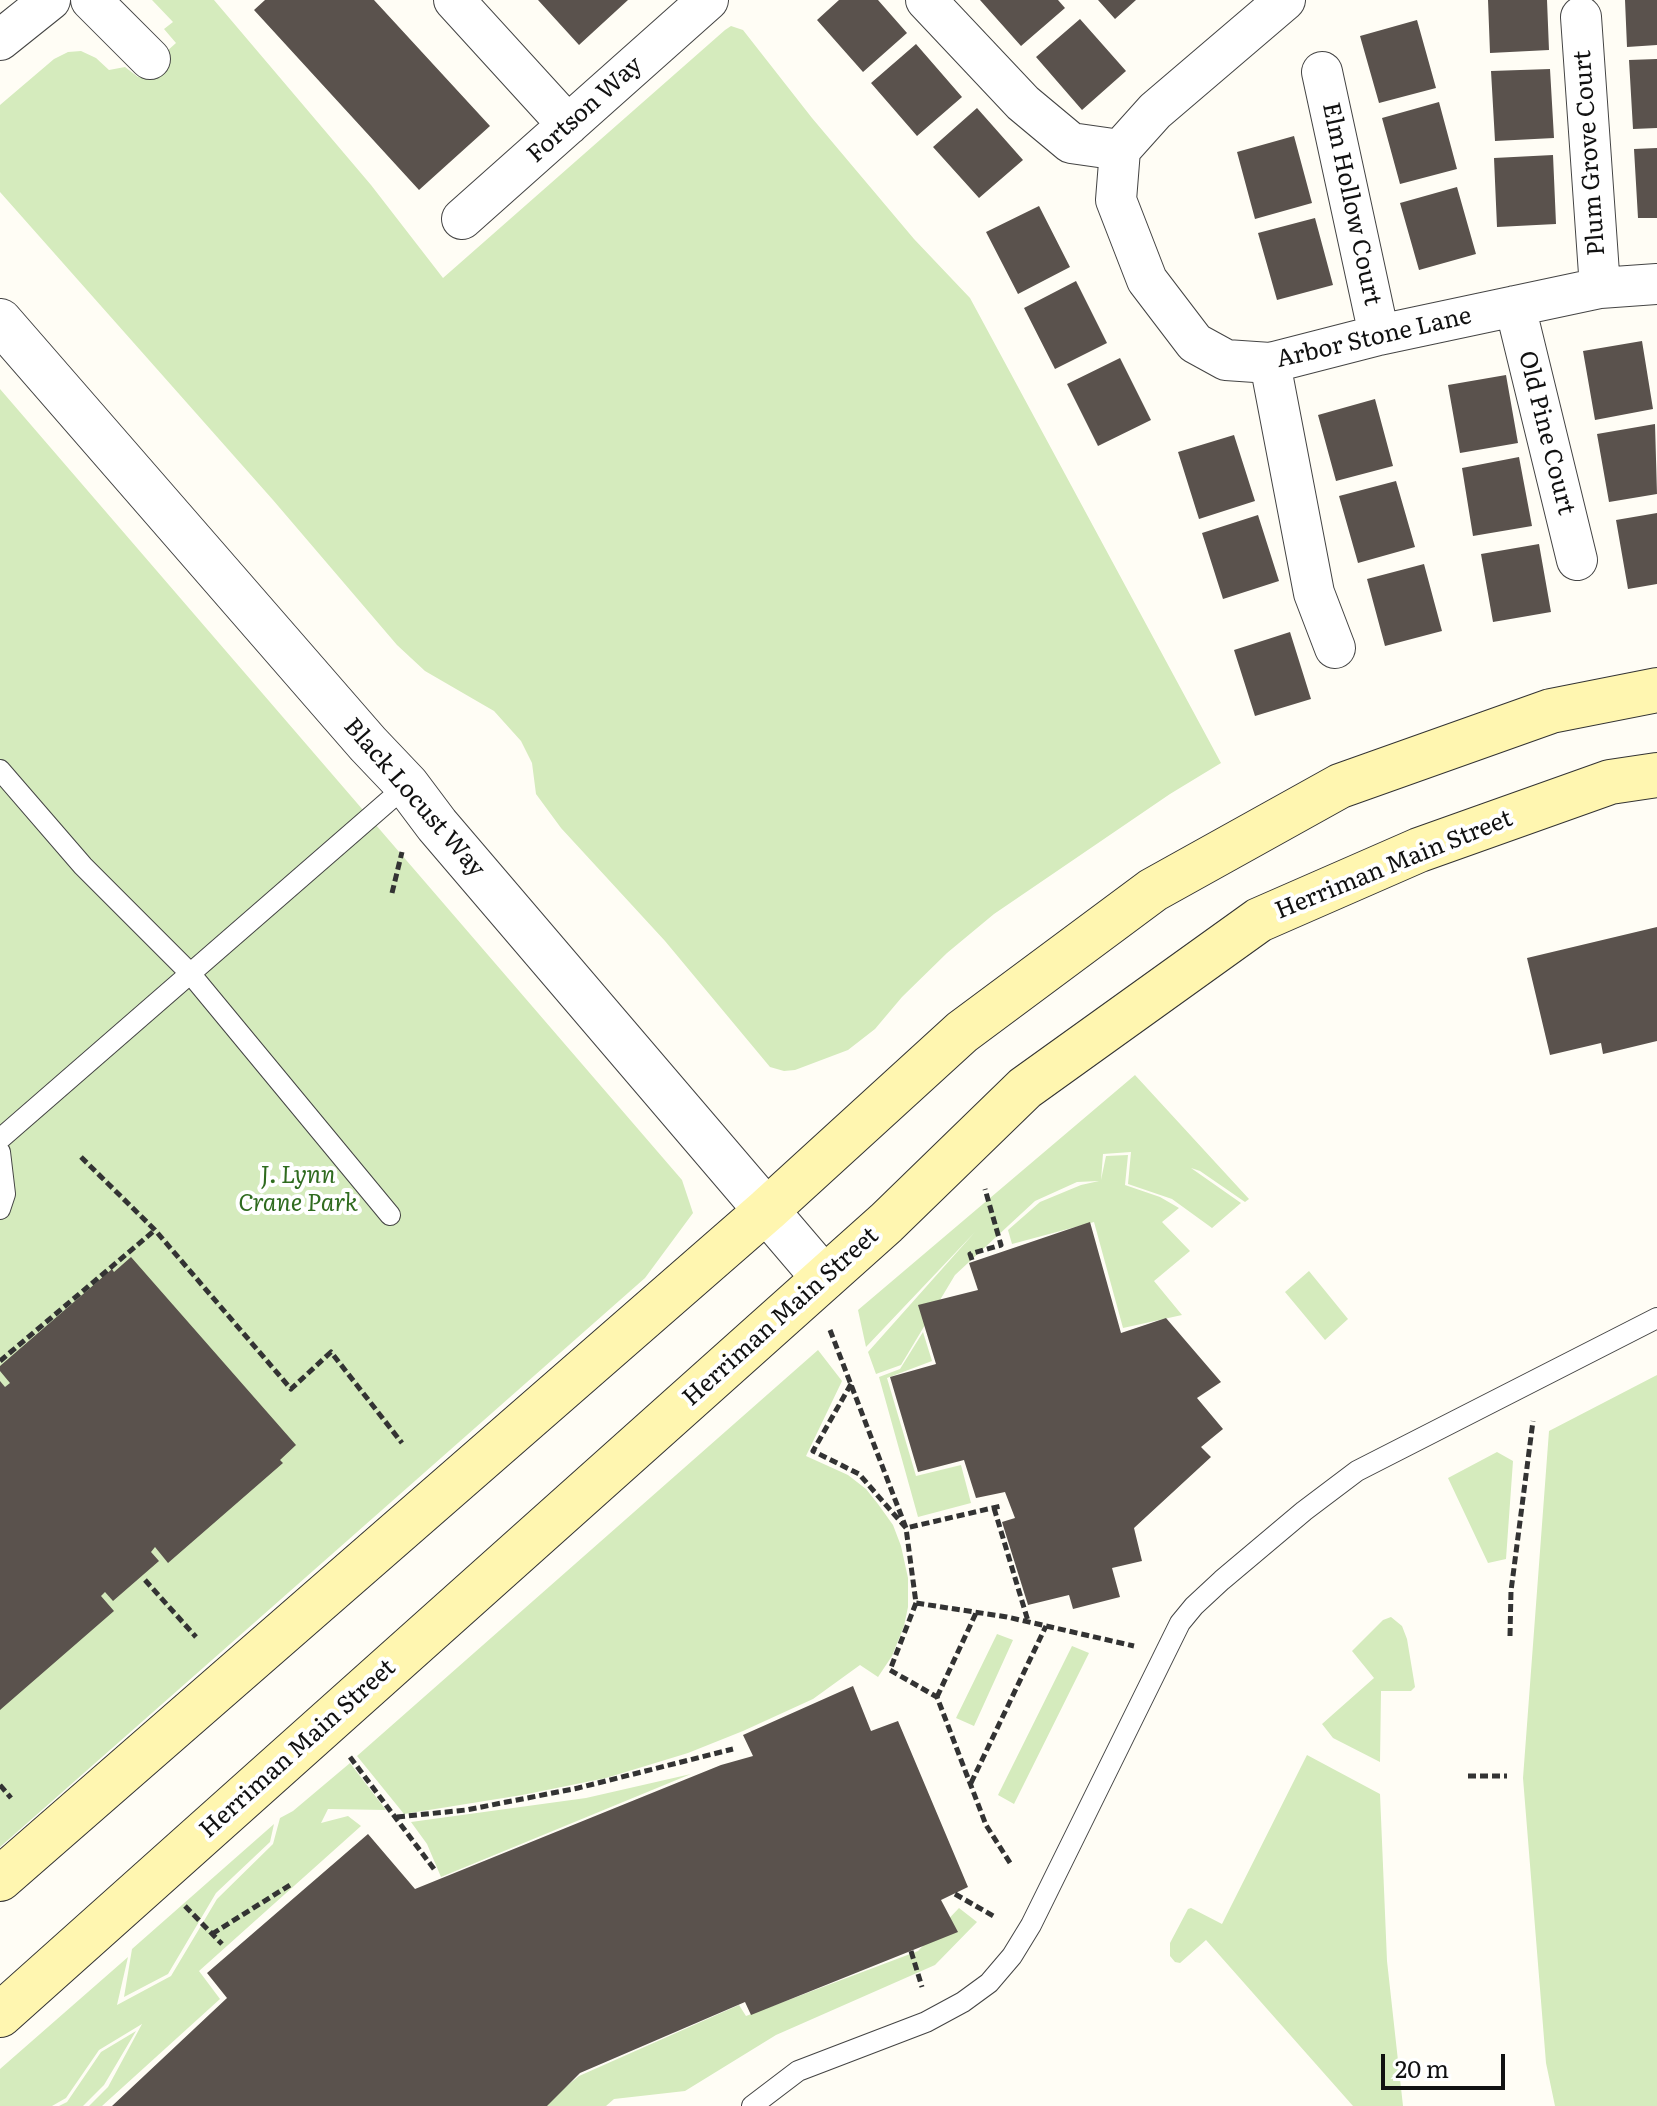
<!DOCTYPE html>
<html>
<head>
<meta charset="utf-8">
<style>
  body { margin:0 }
  #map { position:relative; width:1657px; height:2106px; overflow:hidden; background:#fffdf5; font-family:Literata,serif }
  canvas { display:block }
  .scale { position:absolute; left:1381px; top:2054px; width:124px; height:36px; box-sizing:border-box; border:4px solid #111; border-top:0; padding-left:10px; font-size:24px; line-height:28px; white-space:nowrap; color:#111; -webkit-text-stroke:6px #fff; paint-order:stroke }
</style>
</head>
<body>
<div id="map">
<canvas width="1657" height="2106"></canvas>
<div class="scale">20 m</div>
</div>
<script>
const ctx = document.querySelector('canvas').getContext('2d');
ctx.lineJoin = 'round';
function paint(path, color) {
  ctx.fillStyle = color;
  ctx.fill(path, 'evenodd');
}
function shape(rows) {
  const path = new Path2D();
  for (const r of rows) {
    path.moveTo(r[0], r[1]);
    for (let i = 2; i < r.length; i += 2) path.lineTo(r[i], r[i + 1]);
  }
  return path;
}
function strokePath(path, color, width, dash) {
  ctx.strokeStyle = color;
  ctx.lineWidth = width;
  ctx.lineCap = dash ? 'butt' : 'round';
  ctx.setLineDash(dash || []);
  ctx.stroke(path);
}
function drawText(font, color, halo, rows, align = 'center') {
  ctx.font = font + ' Literata,serif';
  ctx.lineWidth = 8;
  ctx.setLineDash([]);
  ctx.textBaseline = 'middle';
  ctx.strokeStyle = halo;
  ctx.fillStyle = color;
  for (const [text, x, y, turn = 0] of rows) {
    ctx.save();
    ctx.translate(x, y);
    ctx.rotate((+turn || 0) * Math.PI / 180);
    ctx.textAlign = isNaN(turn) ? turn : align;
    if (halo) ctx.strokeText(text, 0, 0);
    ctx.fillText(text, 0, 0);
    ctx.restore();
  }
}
const green = shape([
  [152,0,214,0,371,185,443,278,725,30,731,26,743,30,812,118,914,239,970,298,1221,763,1170,794,994,914,947,953,902,997,875,1029,848,1050,795,1070,784,1071,770,1067,665,941,561,828,536,794,532,763,521,741,494,711,425,671,397,645,273,500,0,192,0,105,54,59,68,52,81,51,96,58,109,70,125,67,138,77,176,43,164,29,173,22],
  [0,389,682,1180,693,1213,645,1278,0,1847],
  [1135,1075,1249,1199,1245,1202,1200,1171,1191,1168,1241,1203,1212,1228,1172,1199,1128,1184,1131,1152,1103,1154,1101,1180,1106,1156,1128,1155,1125,1185,1160,1197,1179,1208,1162,1222,1190,1251,1154,1281,1182,1315,1123,1328,1094,1222,1012,1244,1008,1230,1040,1202,1081,1185,1099,1181,1077,1182,1035,1201,955,1275,901,1365,876,1374,868,1352,975,1232,866,1347,858,1310],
  [1309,1271,1348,1319,1325,1340,1285,1292],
  [923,1332,932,1361,887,1378,916,1476,961,1465,971,1503,918,1517,879,1377,900,1369],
  [818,1350,842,1381,806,1456,848,1475,866,1489,878,1504,893,1525,901,1546,908,1578,908,1607,904,1626,892,1656,878,1677,860,1665,813,1699,743,1731,688,1753,606,1778,522,1795,404,1814,357,1756],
  [1657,1375,1657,2106,1555,2106,1546,2063,1523,1778,1549,1431],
  [1497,1452,1513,1461,1506,1559,1488,1563,1448,1478],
  [1391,1617,1402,1626,1407,1639,1415,1687,1411,1691,1381,1691,1380,1762,1333,1738,1322,1724,1374,1678,1352,1651,1383,1620],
  [997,1634,1013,1640,974,1726,956,1718],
  [1072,1646,1089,1653,1014,1804,998,1795],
  [1307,1755,1380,1794,1387,1961,1403,2106,1353,2106,1206,1940,1180,1963,1175,1962,1170,1956,1170,1943,1188,1909,1191,1908,1222,1924],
  [350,1763,386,1810,328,1809,321,1823,348,1816,361,1826,199,1971,220,1999,102,2106,89,2106,108,2087,142,2024,99,2050,66,2098,52,2106,0,2106,0,2069,128,1957,117,2005,171,1976,217,1899,273,1844,280,1818,293,1811],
  [691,1774,441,1877,427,1844,411,1822,586,1798],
  [274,1824,270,1842,216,1893,168,1974,124,1997,132,1949],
  [959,1908,977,1922,935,1965,776,2035,685,2091,614,2099,606,2106,542,2106,579,2076,739,2005,746,2016,918,1951],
  [136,2031,104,2085,83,2106,59,2106,67,2102,101,2052]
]);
const building = shape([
  [265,0,374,0,490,126,419,190,254,10],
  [538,0,628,0,579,45],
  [839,0,878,0,907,33,863,72,817,20],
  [980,0,1058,0,1065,8,1021,46],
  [1098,0,1136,0,1115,19],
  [1488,0,1547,0,1549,50,1490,53],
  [1625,0,1657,0,1657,45,1627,47],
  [1080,19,1126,71,1082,110,1036,57],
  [1417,20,1436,88,1379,103,1360,36],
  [916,44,962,97,917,136,871,83],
  [1657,59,1657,128,1633,129,1629,60],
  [1550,69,1554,138,1495,141,1491,71],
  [1439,102,1457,169,1400,184,1382,118],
  [977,108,1023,160,979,198,933,147],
  [1294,136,1312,203,1255,219,1237,152],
  [1657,148,1657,218,1638,218,1634,149],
  [1553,155,1556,224,1497,227,1494,158],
  [1457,187,1476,254,1419,270,1400,203],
  [1039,206,1070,267,1018,294,986,232],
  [1315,218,1333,285,1277,300,1258,233],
  [1076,281,1107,343,1055,369,1024,308],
  [1642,341,1653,409,1595,420,1583,351],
  [1120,358,1151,420,1098,446,1067,384],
  [1506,375,1518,443,1460,453,1448,385],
  [1375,399,1393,466,1336,481,1318,415],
  [1655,424,1657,494,1609,502,1597,434],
  [1234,435,1255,501,1199,519,1178,452],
  [1519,457,1532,526,1473,536,1462,468],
  [1396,481,1415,547,1358,563,1339,496],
  [1657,513,1657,584,1628,589,1616,520],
  [1258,515,1279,581,1223,599,1202,533],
  [1539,544,1551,612,1493,622,1481,554],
  [1424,564,1442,631,1385,646,1367,579],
  [1290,632,1311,699,1255,716,1234,650],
  [1657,927,1657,1041,1603,1054,1601,1043,1550,1055,1527,958],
  [1090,1222,1121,1333,1166,1318,1221,1382,1197,1398,1223,1429,1201,1447,1211,1457,1134,1528,1142,1561,1112,1568,1120,1597,1073,1609,1069,1595,1028,1605,1002,1522,1015,1518,1005,1492,976,1498,964,1460,918,1472,890,1377,936,1364,918,1305,978,1290,969,1263],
  [131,1257,296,1445,280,1460,283,1463,168,1563,155,1547,151,1552,159,1561,113,1601,105,1592,101,1596,114,1611,0,1710,0,1381,5,1387,10,1383,0,1371,0,1366,112,1269,114,1272],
  [853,1686,871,1731,898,1721,968,1887,941,1900,958,1932,751,2015,745,2002,580,2073,547,2106,112,2106,227,1998,207,1973,368,1834,415,1889,721,1765,753,1756,743,1735]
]);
const path = shape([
  [392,893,402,852],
  [81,1157,155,1230,291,1389,331,1352,402,1443],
  [972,1260,970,1254,1001,1245,985,1189],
  [830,1330,906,1528,916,1603,1007,1617,1134,1646],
  [0,1361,155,1230],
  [851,1384,813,1451,859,1474,906,1528,1001,1506],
  [994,1508,1028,1621],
  [145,1580,196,1637],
  [916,1603,890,1670,937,1697,986,1825,1012,1866],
  [1510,1636,1511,1591,1533,1421],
  [937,1697,976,1613],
  [350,1757,434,1869],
  [1468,1776,1507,1776],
  [971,1783,1046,1626],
  [0,1785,11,1798],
  [397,1817,466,1810,578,1788,733,1749],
  [955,1894,995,1917],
  [185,1906,222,1944],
  [212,1934,290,1885],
  [911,1951,922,1987]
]);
const service = shape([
  [0,770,83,866,189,972,390,1215],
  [0,1139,407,785],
  [0,1152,5,1194,0,1209],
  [752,2106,798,2071,926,2022,963,2002,989,1983,1012,1956,1031,1925,1180,1623,1194,1606,1222,1580,1304,1511,1357,1471,1657,1318]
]);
const minor = shape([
  [91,0,150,59],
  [454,0,568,125],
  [926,0,1023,103,1071,143,1120,150],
  [1285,0,1155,111,1120,150,1116,200,1147,280,1195,343,1226,360,1270,363,1379,335,1600,288,1657,284],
  [1581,17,1600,288],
  [0,40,50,0],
  [1322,72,1379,335],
  [462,219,708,0],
  [1515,306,1577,560],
  [1270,363,1314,593,1335,648]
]);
const tertiary = shape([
  [0,321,368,744,407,785,437,825,824,1278]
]);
const secondary = shape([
  [0,1879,767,1210,962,1032,1153,890,1340,786,1551,711,1657,690],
  [0,2015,886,1223,1025,1088,1259,920,1419,850,1610,782,1657,775]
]);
const streetNames = [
  ["Fortson Way",585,110,-42],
  ["Plum Grove Court",1590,153,-94],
  ["Elm Hollow Court",1351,204,78],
  ["Arbor Stone Lane",1374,338,-13],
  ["Old Pine Court",1546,433,76],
  ["Black Locust Way",414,798,49],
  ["Herriman Main Street",1394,865,-22],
  ["Herriman Main Street",781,1317,-42],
  ["Herriman Main Street",298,1749,-42]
];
const parkNames = [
  ["J. Lynn",298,1176],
  ["Crane Park",298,1204]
];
paint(green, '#d5ebbd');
paint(building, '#5a524d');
strokePath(service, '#444', 22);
strokePath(minor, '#444', 42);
strokePath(tertiary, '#444', 46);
strokePath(secondary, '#333', 46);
strokePath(path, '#333', 5, [8, 4]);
strokePath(service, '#fff', 20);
strokePath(minor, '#fff', 40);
strokePath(tertiary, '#fff', 44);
strokePath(secondary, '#fff6b0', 44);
drawText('24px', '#111', '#fff', streetNames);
drawText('italic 24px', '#2f6b1f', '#fff', parkNames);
</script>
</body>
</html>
